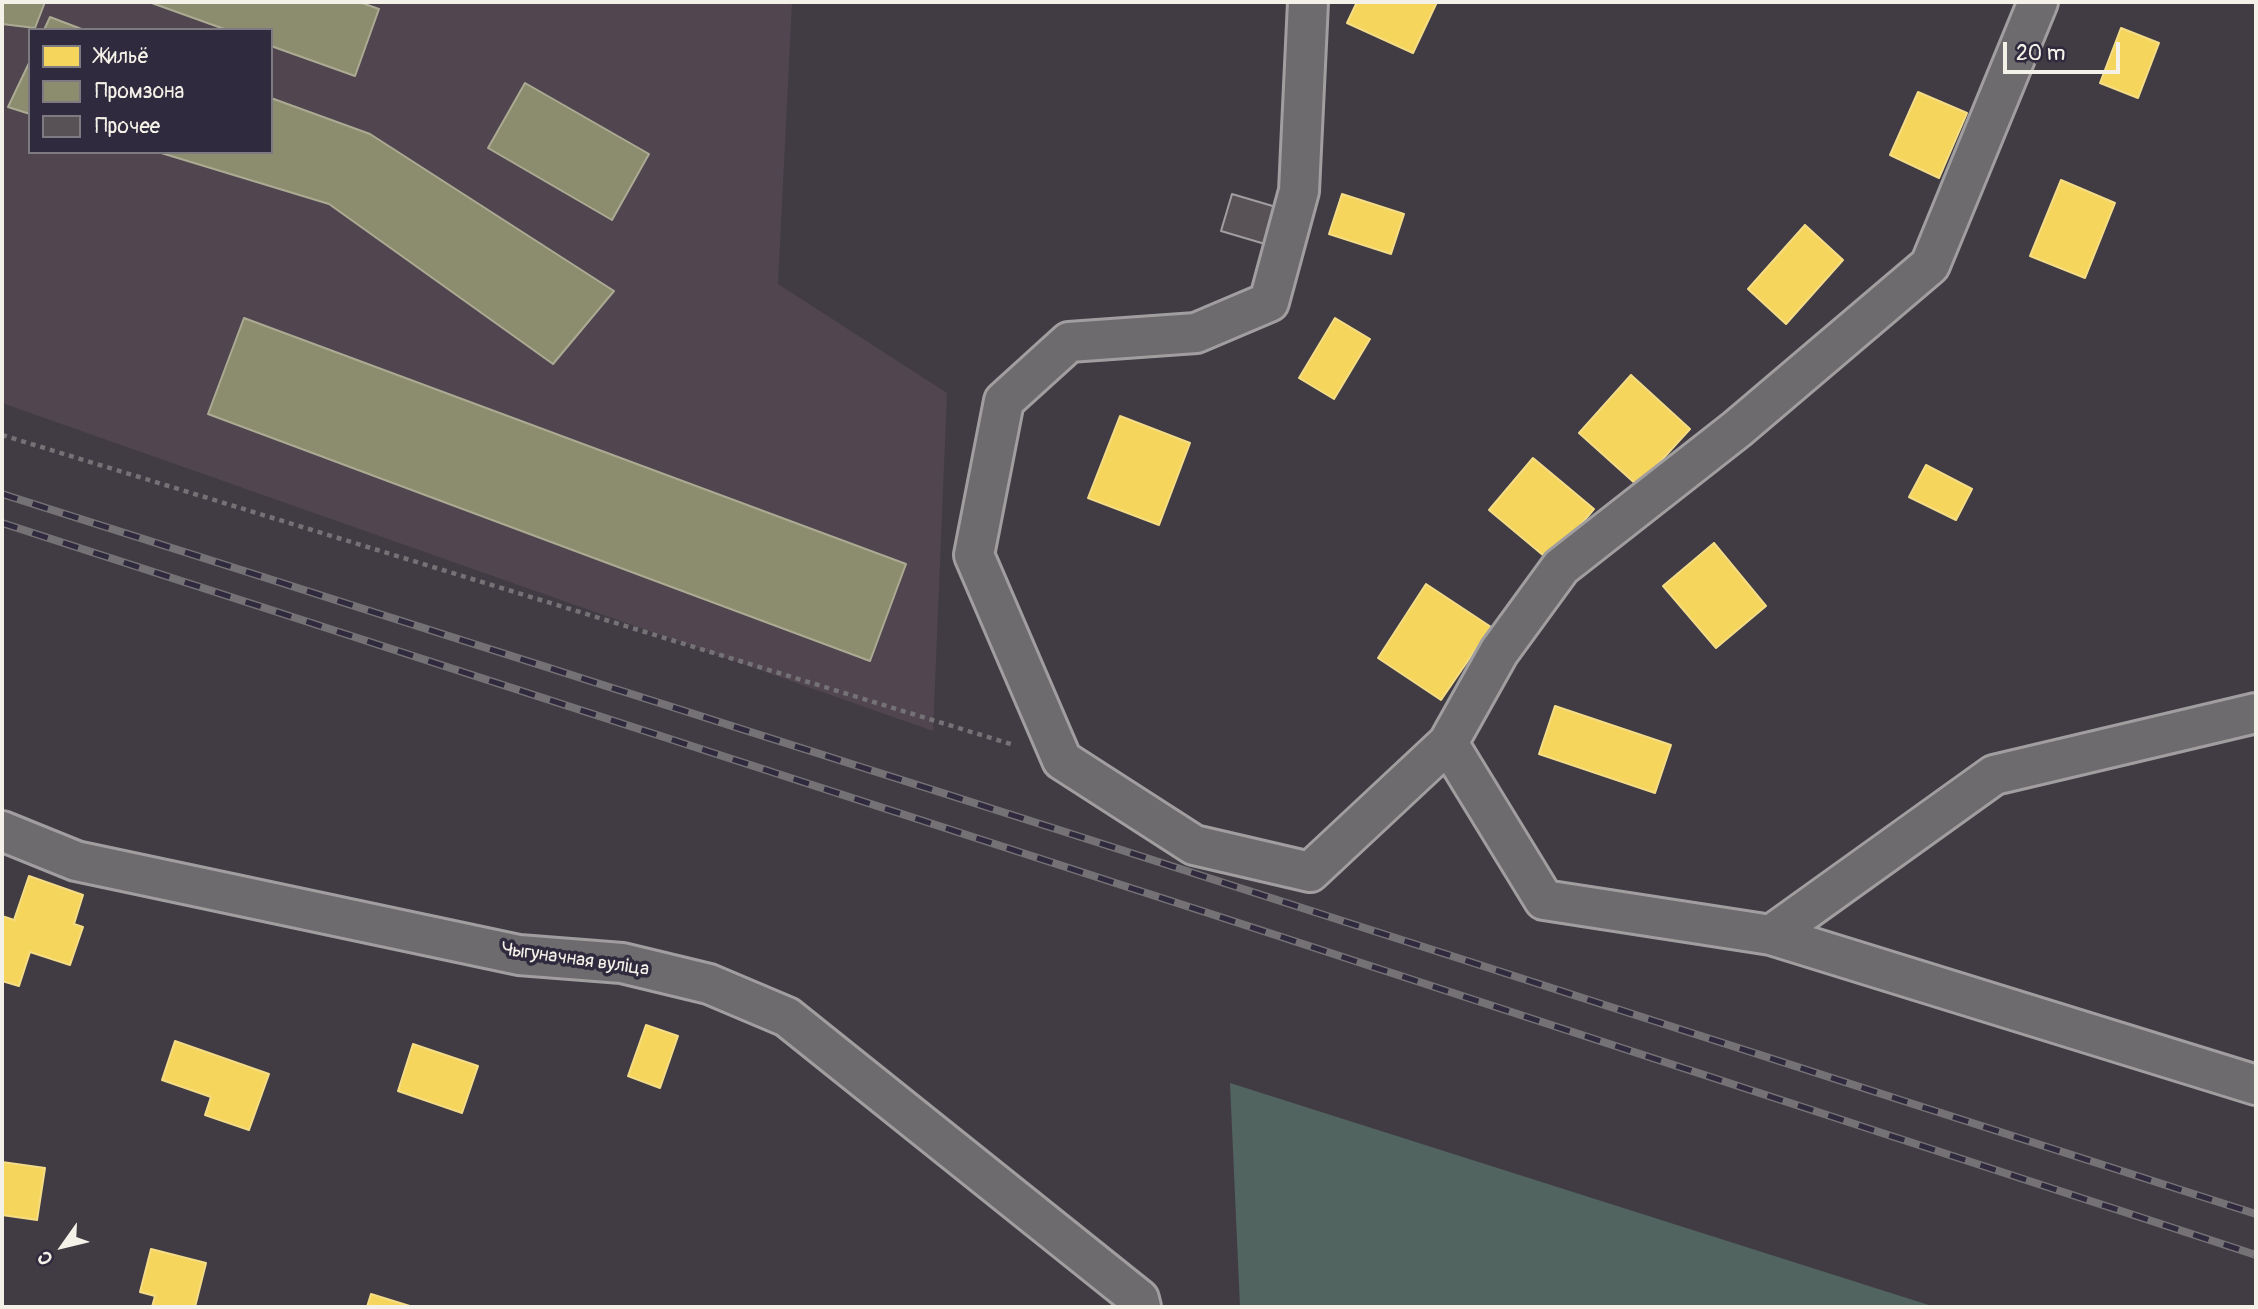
<!DOCTYPE html>
<html>
<head>
<meta charset="utf-8">
<style>
  body { margin:0 }
  #map { position:relative; width:2258px; height:1309px; overflow:hidden; background:#413c44; font-family:Pangolin,sans-serif }
  canvas { display:block }
  .frame { position:absolute; inset:0; border:4px solid #f4f1e8; pointer-events:none }
  .legend { position:absolute; left:28px; top:28px; width:245px; height:126px; box-sizing:border-box; background:#2f2a3d; border:2px solid #7e7a81; margin:0; padding:9px 12px; list-style:none; font-size:21px; color:#f4f1e8 }
  .legend li { display:flex; align-items:center; gap:14px; height:35px }
  .legend b { width:35px; border:2px solid #7e7a81 }
  .north { position:absolute; left:28px; top:1211px; width:70px; height:70px; -webkit-text-stroke:5px #2f2a3d; paint-order:stroke; rotate:236deg; font-size:19px; font-weight:700; line-height:28px; text-align:center; color:#f4f1e8 }
  .north::after { content:''; display:block; margin:auto; width:24px; height:32px; background:#f4f1e8; clip-path:polygon(50% 0,100% 100%,50% 72%,0 100%) }
  .scale { position:absolute; left:2003px; top:42px; width:117px; height:32px; box-sizing:border-box; border:4px solid #f4f1e8; border-top:0; padding-left:9px; font-size:21px; line-height:24px; white-space:nowrap; color:#f4f1e8; -webkit-text-stroke:5px #2f2a3d; paint-order:stroke }
</style>
</head>
<body>
<div id="map">
<canvas width="2258" height="1309"></canvas>
<div class="frame"></div>
<ul class="legend">
<li><b style="height:19px;background:#f6d55c"></b>Жильё</li>
<li><b style="height:19px;background:#8c8c6e"></b>Промзона</li>
<li><b style="height:19px;background:#585155"></b>Прочее</li>
</ul>
<div class="north">С</div>
<div class="scale">20 m</div>
</div>
<script>
const ctx = document.querySelector('canvas').getContext('2d');
ctx.lineJoin = 'round';
function paint(path, color) {
  ctx.fillStyle = color;
  ctx.fill(path, 'evenodd');
}
function shape(rows) {
  const path = new Path2D();
  for (const r of rows) {
    path.moveTo(r[0], r[1]);
    for (let i = 2; i < r.length; i += 2) path.lineTo(r[i], r[i + 1]);
  }
  return path;
}
function strokePath(path, color, width, dash) {
  ctx.strokeStyle = color;
  ctx.lineWidth = width;
  ctx.lineCap = dash ? 'butt' : 'round';
  ctx.setLineDash(dash || []);
  ctx.stroke(path);
}
function drawText(font, color, halo, rows, align = 'center') {
  ctx.font = font + ' Pangolin,sans-serif';
  ctx.lineWidth = 7;
  ctx.setLineDash([]);
  ctx.textBaseline = 'middle';
  ctx.strokeStyle = halo;
  ctx.fillStyle = color;
  for (const [text, x, y, turn = 0] of rows) {
    ctx.save();
    ctx.translate(x, y);
    ctx.rotate((+turn || 0) * Math.PI / 180);
    ctx.textAlign = isNaN(turn) ? turn : align;
    if (halo) ctx.strokeText(text, 0, 0);
    ctx.fillText(text, 0, 0);
    ctx.restore();
  }
}
const built = shape([
  [2,2,792,2,778,284,947,393,933,731,2,403],
  [30,30,271,30,271,152,30,152]
]);
const green = shape([
  [1230,1083,1935,1307,1240,1307]
]);
const homes = shape([
  [1357,2,1437,2,1413,53,1347,23,1357,2],
  [2121,28,2159,43,2138,98,2100,83,2121,28],
  [1918,92,1967,113,1939,178,1890,155,1918,92],
  [2061,180,2115,203,2085,278,2030,256,2061,180],
  [1342,194,1404,214,1391,254,1329,234,1342,194],
  [1805,225,1843,260,1786,324,1748,289,1805,225],
  [1335,318,1370,339,1334,399,1299,378,1335,318],
  [1631,375,1690,429,1638,486,1579,433,1631,375],
  [1120,416,1190,443,1159,525,1088,498,1120,416],
  [1533,458,1594,509,1550,561,1489,510,1533,458],
  [1926,465,1972,489,1956,520,1909,497,1926,465],
  [1714,543,1766,606,1716,648,1663,586,1714,543],
  [1426,584,1491,627,1441,700,1378,658,1426,584],
  [1555,706,1671,745,1655,793,1539,754,1555,706],
  [29,876,83,895,74,924,83,927,70,965,30,952,19,986,2,981,2,916,14,920,29,876],
  [646,1025,678,1036,660,1088,628,1076,646,1025],
  [175,1041,269,1074,249,1130,205,1115,211,1097,162,1080,175,1041],
  [413,1044,478,1066,462,1113,398,1091,413,1044],
  [2,1162,45,1168,37,1220,2,1215,2,1162],
  [151,1249,206,1263,195,1307,152,1307,155,1296,140,1292,151,1249],
  [371,1294,413,1307,367,1307,371,1294]
]);
const industry = shape([
  [2,2,45,2,35,28,2,24,2,2],
  [149,2,359,2,379,9,355,76,271,46,271,30,227,30,149,2],
  [50,17,84,30,44,30,50,17],
  [30,61,30,114,8,107,30,61],
  [525,83,649,154,612,220,488,148,525,83],
  [271,98,370,134,614,291,553,364,329,204,158,152,271,152,271,98],
  [244,318,906,564,870,661,208,414,244,318]
]);
const building = shape([
  [1232,194,1276,207,1265,244,1221,231,1232,194]
]);
const path = shape([
  [2,435,1014,745]
]);
const minor = shape([
  [1308,2,1299,191,1269,302,1196,333,1069,342,1004,401,974,555,1062,760,1194,845,1310,872,1448,743,1544,900,1771,935,1994,775,2256,713],
  [1448,743,1499,652,1561,567,1737,429,1930,265,2038,2],
  [2,831,76,861,519,955,622,963,709,984,787,1017,1139,1299,1141,1307],
  [1771,935,2256,1085]
]);
const rail = shape([
  [2,494,1056,829,2256,1214],
  [2,523,1205,912,2256,1255]
]);
const streetNames = [
  ["Чыгуначная вуліца",575,960,8]
];
paint(built, '#514650');
paint(green, '#516460');
paint(homes, '#f6d55c');
strokePath(homes, '#f5dd86', 2);
paint(industry, '#8c8c6e');
strokePath(industry, '#abaa93', 2);
paint(building, '#585155');
strokePath(building, '#a19ea0', 2);
strokePath(minor, '#a19ea0', 44);
strokePath(path, '#757276', 4.5, [5, 5]);
strokePath(minor, '#6e6b6e', 38);
strokePath(rail, '#757276', 8);
strokePath(rail, '#2f2a3d', 5, [16]);
drawText('19px', '#f4f1e8', '#2f2a3d', streetNames);
</script>
</body>
</html>
